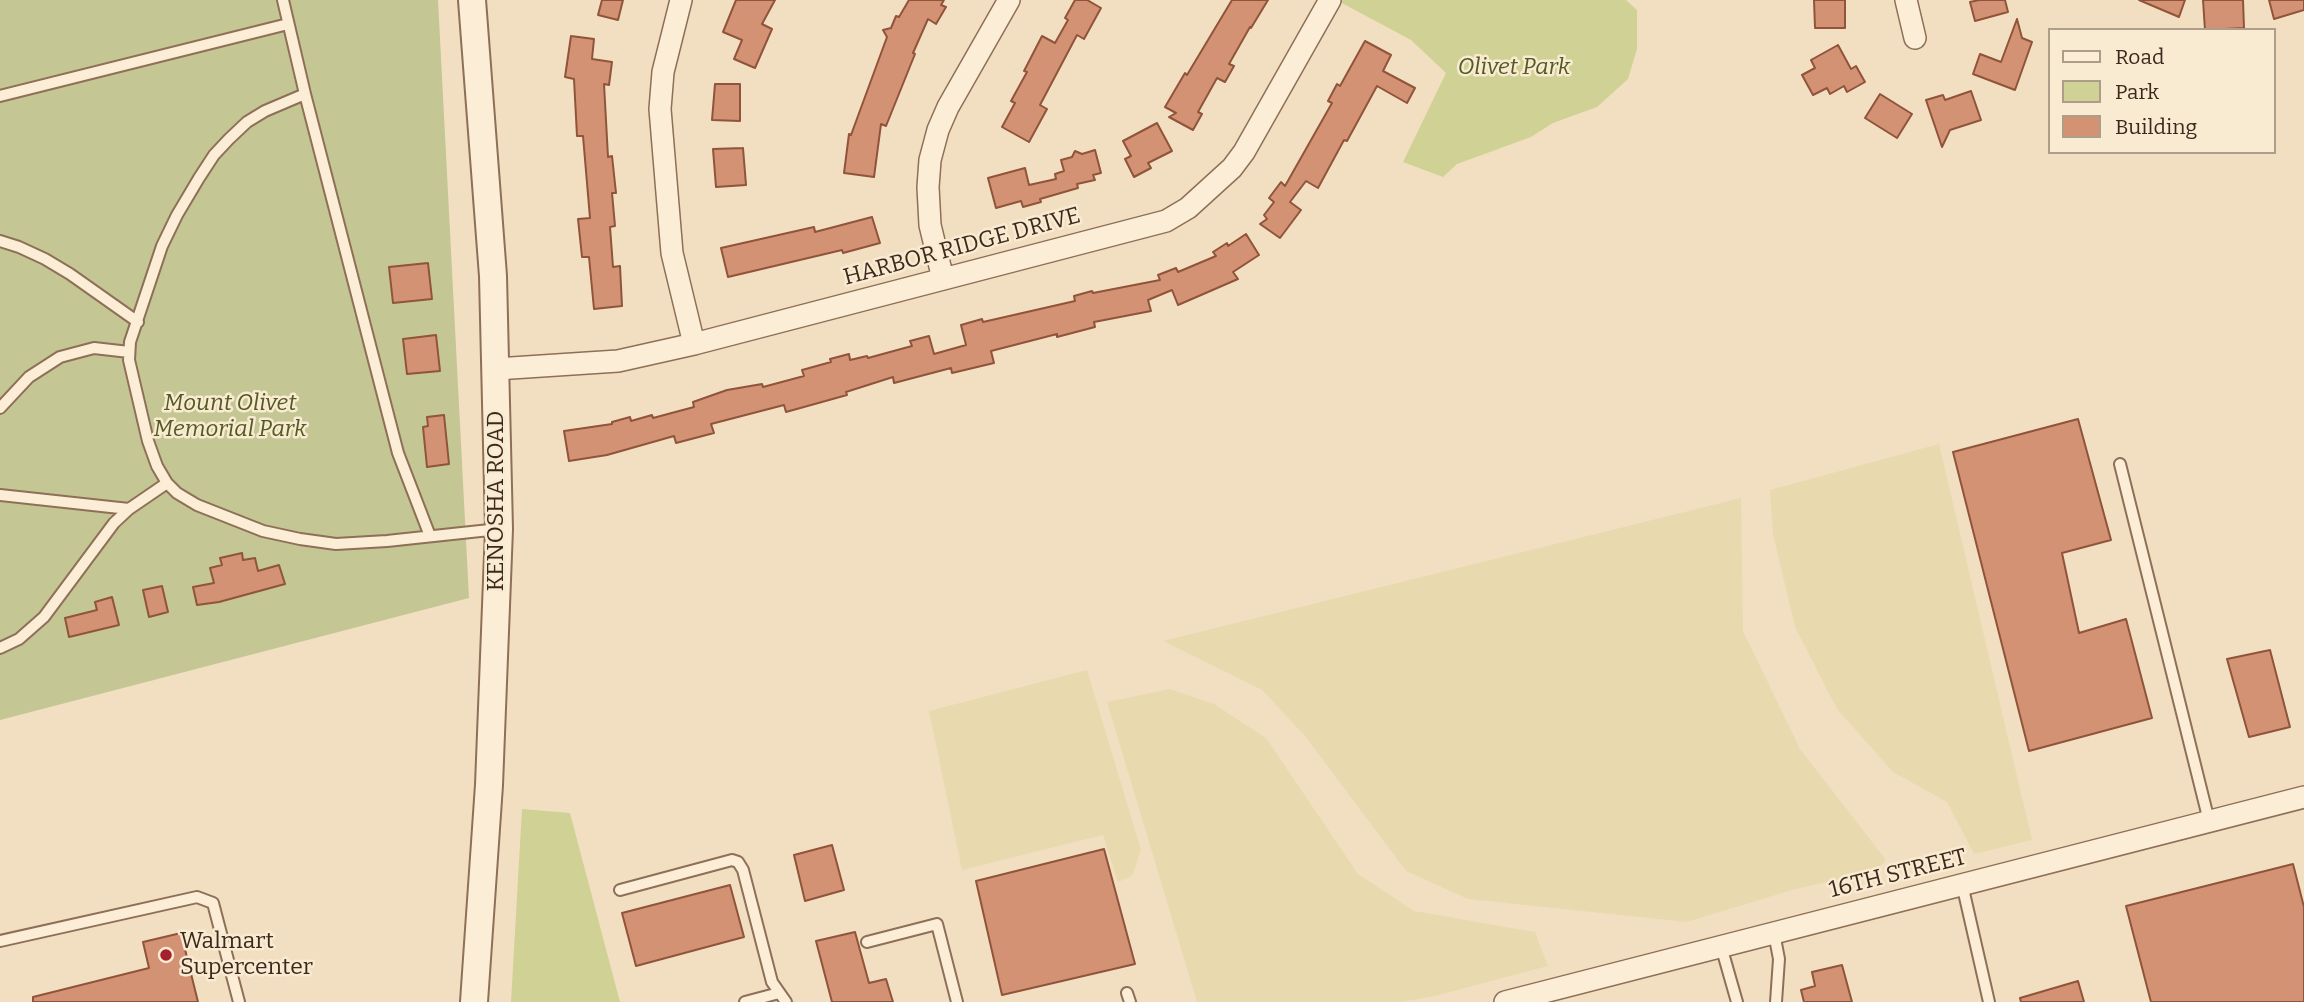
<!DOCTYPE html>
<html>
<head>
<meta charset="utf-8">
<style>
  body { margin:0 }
  #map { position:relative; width:2304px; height:1002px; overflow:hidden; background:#f2dfc1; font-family:Bitter,serif }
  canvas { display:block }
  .legend { position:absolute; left:2048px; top:28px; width:228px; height:126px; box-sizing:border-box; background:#f9ead2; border:2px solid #ad9d89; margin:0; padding:9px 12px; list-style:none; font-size:21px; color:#3c291c }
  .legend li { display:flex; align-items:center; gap:14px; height:35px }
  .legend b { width:35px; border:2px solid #ad9d89 }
</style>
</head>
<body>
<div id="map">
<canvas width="2304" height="1002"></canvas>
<ul class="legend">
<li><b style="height:9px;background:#fcedd6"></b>Road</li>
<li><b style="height:19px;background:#d0d194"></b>Park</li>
<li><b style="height:19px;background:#d49274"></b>Building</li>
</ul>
</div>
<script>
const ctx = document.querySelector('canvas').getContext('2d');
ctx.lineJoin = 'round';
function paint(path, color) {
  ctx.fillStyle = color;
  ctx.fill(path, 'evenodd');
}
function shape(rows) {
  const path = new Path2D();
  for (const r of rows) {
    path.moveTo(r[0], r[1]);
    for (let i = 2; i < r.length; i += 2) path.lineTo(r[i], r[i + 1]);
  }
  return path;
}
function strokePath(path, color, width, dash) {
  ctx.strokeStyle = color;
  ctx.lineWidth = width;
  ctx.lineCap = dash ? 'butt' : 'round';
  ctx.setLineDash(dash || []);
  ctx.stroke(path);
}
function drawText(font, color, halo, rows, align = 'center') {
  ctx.font = font + ' Bitter,serif';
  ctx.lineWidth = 5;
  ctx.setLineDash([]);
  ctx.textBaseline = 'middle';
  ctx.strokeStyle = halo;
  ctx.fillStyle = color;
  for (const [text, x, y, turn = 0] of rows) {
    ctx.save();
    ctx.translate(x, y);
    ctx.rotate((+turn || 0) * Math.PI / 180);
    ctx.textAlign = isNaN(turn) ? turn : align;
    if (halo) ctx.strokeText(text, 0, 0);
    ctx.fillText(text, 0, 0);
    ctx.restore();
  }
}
const farmland = shape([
  [1939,444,2032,840,1974,854,1947,802,1893,772,1837,709,1795,627,1773,534,1770,490],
  [1741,498,1743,631,1800,749,1886,860,1875,871,1792,890,1687,922,1468,899,1406,871,1305,736,1262,690,1163,641],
  [1087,670,1141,850,1132,876,1118,882,1103,835,962,870,929,711],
  [1170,689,1214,704,1266,738,1358,874,1414,911,1535,932,1548,966,1431,997,1400,1002,1197,1002,1107,702]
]);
const green = shape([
  [1341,0,1626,0,1637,10,1637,49,1628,79,1597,107,1553,123,1531,137,1457,164,1443,177,1403,162,1446,73,1411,40,1340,2],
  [522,809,570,813,620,1002,511,1002]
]);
const cemetery = shape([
  [0,0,438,0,469,598,0,720]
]);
const building = shape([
  [602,0,623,0,618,20,598,15,602,0],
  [736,0,775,0,762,24,772,29,755,68,734,59,742,40,723,32,736,0],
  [909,0,944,0,941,5,946,7,936,24,928,19,913,53,915,54,886,126,881,124,874,177,844,173,849,134,851,135,887,37,883,30,891,28,896,16,899,17,909,0],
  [1075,0,1087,0,1101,8,1084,39,1077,35,1040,105,1047,109,1029,142,1002,127,1015,103,1011,101,1027,72,1024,71,1042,36,1055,43,1068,20,1065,18,1075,0],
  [1232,0,1268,0,1251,28,1250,27,1229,64,1234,66,1225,82,1217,78,1198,112,1202,114,1193,130,1169,117,1176,113,1165,107,1185,73,1187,75,1232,0],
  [1814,0,1845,0,1845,28,1815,28,1814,0],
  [1979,0,2005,0,2008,12,1975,21,1970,2,1979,0],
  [2139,0,2185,0,2179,17,2139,0],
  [2203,0,2243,0,2244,28,2205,30,2203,0],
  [2269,0,2304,0,2304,10,2274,19,2269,0],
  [2017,19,2022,38,2032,42,2015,90,1973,74,1980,54,2001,62,2017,19],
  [571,36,594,39,592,59,612,62,609,85,604,84,608,157,612,156,616,193,612,193,615,226,610,227,613,267,620,266,622,306,594,309,589,257,582,257,578,219,590,218,583,136,577,136,574,79,565,77,571,36],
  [1365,41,1391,55,1383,71,1415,88,1407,103,1377,86,1347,141,1344,140,1318,188,1306,181,1290,202,1301,210,1280,238,1260,224,1267,219,1264,215,1274,202,1269,198,1281,182,1285,186,1332,103,1328,101,1337,84,1340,86,1365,41],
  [1838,45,1851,69,1856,66,1865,82,1847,92,1844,86,1830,94,1827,88,1813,95,1802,75,1815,68,1811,60,1838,45],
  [715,84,740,84,740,121,712,120,715,84],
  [1971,91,1981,120,1950,130,1942,147,1926,100,1943,95,1945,100,1971,91],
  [1880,94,1912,114,1897,138,1865,118,1880,94],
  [1157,123,1172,151,1148,163,1151,168,1134,177,1125,159,1131,156,1123,141,1157,123],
  [743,148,746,185,716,187,713,149,743,148],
  [1095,150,1101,173,1093,175,1095,180,1077,184,1078,188,1040,199,1041,202,1023,207,1021,201,996,208,988,178,1025,168,1029,185,1056,179,1055,174,1064,171,1061,160,1072,157,1075,151,1082,154,1095,150],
  [872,217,880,243,843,253,842,250,728,277,721,248,814,227,815,232,872,217],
  [1246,234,1259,255,1233,272,1238,279,1178,305,1172,290,1148,300,1151,311,1094,322,1095,327,1057,337,1057,334,991,351,994,363,952,373,951,368,894,383,893,377,846,392,847,395,786,412,784,405,711,424,714,433,676,443,674,436,607,455,569,461,564,431,612,424,612,422,630,417,631,421,652,415,653,418,694,407,693,402,727,390,762,384,763,387,804,376,802,370,831,362,830,359,849,354,850,360,867,356,868,358,912,346,910,341,929,336,934,354,966,345,961,325,982,319,983,322,1075,301,1074,296,1092,291,1093,293,1160,280,1158,275,1176,268,1178,272,1216,256,1213,252,1227,243,1228,246,1246,234],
  [428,263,432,299,393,303,389,267,428,263],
  [436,335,440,371,407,374,403,339,436,335],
  [444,415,449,464,427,467,423,427,428,426,427,417,444,415],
  [2078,419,2111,540,2062,553,2079,633,2126,619,2152,718,2029,751,1953,452,2078,419],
  [242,553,243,560,255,558,258,571,279,565,285,584,219,602,197,605,193,587,214,583,210,568,222,565,220,558,242,553],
  [162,586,168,612,149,617,143,590,162,586],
  [112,597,119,625,69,637,65,618,97,610,95,602,112,597],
  [2270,650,2290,727,2249,737,2227,659,2270,650],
  [832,845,844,890,805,901,794,855,832,845],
  [1104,849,1135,964,1002,995,976,881,1104,849],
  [2293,864,2304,907,2304,1002,2151,1002,2126,906,2293,864],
  [730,885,744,937,636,966,622,913,730,885],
  [855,932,869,983,886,979,893,1002,832,1002,816,941,855,932],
  [181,933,198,1002,33,1002,33,997,149,968,143,942,181,933],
  [1842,965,1852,1002,1804,1002,1801,990,1815,986,1812,972,1842,965],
  [2078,981,2084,1002,2021,1002,2020,998,2078,981]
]);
const service = shape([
  [283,0,305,94,398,453,430,536],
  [305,94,265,111,247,122,229,139,214,155,199,178,177,215,162,246,130,342,129,360,148,441,157,466,167,483,177,493,197,505,263,531,300,539,336,544,387,541,499,529],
  [0,96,288,24],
  [0,241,19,247,45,259,70,274,138,322],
  [0,408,29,377,60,357,94,348,129,352],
  [2120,464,2209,821],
  [0,495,129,509],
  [0,648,19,639,44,617,114,523,129,509,167,483],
  [1962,884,1989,1002],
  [620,890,732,860,738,862,743,870,772,982,786,1002],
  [1774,933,1779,959,1776,1002],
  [0,941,197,897,213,903,239,1002],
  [867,942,937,924,957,1002],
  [1721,946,1737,1002],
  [1127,993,1130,1002],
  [745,1002,779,993]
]);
const minor = shape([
  [681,0,663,72,660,109,672,253,694,344],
  [1906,0,1915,38],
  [943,279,930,225,928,187,930,160,938,130,948,107,1009,0],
  [496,369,618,361,694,344,1166,221,1188,208,1232,168,1244,152,1330,0],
  [1505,1002,2304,797]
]);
const tertiary = shape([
  [472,0,493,276,499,529,489,785,474,1002]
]);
const markers = [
  [166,955,7,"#a3212e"]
];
const parkNames = [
  ["Olivet Park",1514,68],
  ["Mount Olivet",230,404],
  ["Memorial Park",230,430]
];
const streetNames = [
  ["HARBOR RIDGE DRIVE",962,247,-15],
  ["KENOSHA ROAD",497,501,-90],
  ["16TH STREET",1898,874,-14]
];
const poiNames = [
  ["Walmart",180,942],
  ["Supercenter",180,968]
];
paint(farmland, '#e9d9ae');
paint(green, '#d0d194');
paint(cemetery, '#c4c694');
paint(building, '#d49274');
strokePath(building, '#8f543a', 2);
strokePath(service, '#8e6f57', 14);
strokePath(minor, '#8e6f57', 24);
strokePath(tertiary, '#8e6f57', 30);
strokePath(service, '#fcedd6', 10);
strokePath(minor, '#fcedd6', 21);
strokePath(tertiary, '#fcedd6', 26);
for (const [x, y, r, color] of markers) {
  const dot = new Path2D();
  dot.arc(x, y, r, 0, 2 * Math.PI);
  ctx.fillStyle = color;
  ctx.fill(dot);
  strokePath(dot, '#f9ead2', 2.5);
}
drawText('italic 23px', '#525b21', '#f9ead2', parkNames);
drawText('23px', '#3c291c', '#f9ead2', streetNames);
drawText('23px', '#3c291c', '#f9ead2', poiNames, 'left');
</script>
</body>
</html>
